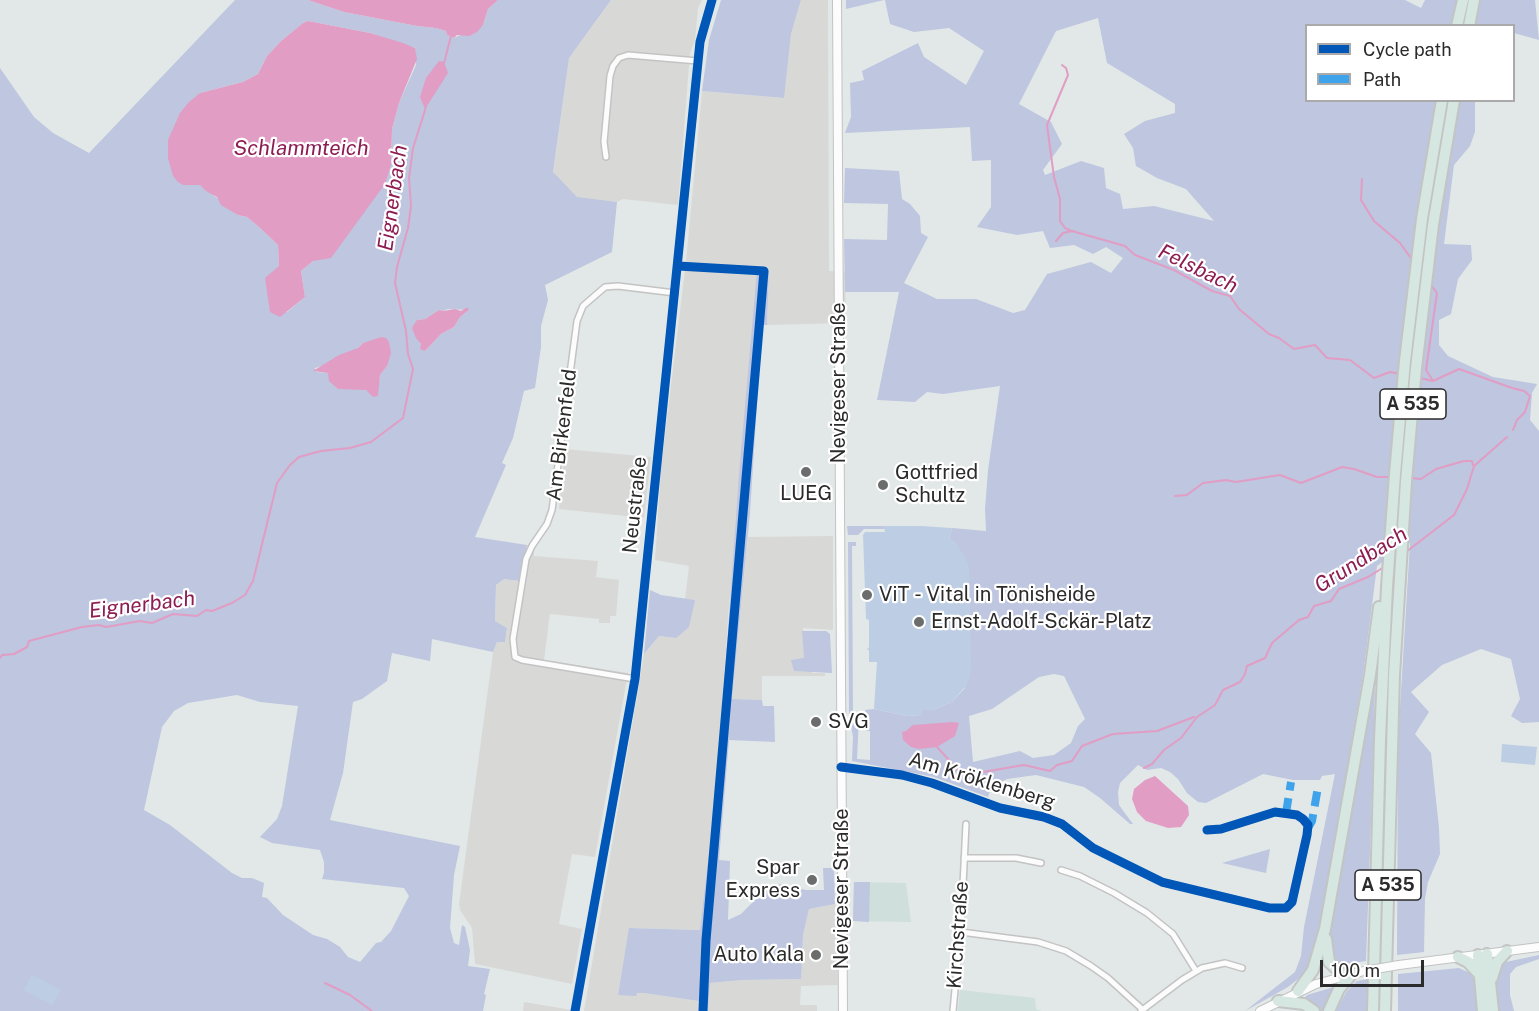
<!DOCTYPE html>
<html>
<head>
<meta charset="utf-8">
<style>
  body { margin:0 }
  #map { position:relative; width:1539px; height:1011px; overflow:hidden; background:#e2e8e7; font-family:"Public Sans",sans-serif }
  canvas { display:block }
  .legend { position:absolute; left:1305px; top:24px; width:210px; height:78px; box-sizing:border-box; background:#fff; border:2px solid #aaa; margin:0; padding:8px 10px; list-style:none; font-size:18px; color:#2b2b2b }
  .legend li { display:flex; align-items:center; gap:12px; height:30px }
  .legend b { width:30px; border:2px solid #aaa }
  .scale { position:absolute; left:1320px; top:960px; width:104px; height:27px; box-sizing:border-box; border:3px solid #2b2b2b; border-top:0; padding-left:8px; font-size:18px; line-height:21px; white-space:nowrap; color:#2b2b2b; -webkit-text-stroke:4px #fff; paint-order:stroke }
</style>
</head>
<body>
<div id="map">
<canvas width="1539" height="1011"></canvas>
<ul class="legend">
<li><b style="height:8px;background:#0057b8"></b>Cycle path</li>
<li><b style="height:8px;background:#3ea3eb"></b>Path</li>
</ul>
<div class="scale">100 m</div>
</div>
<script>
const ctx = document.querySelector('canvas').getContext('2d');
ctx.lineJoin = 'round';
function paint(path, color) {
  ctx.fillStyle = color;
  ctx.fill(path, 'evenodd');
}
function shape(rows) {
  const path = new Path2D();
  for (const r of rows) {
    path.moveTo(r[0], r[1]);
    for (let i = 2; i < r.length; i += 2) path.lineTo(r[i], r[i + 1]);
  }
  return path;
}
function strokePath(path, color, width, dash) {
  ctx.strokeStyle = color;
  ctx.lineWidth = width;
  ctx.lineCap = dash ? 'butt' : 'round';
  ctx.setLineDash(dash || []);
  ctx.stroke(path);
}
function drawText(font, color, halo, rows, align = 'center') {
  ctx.font = font + ' "Public Sans",sans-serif';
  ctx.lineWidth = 4.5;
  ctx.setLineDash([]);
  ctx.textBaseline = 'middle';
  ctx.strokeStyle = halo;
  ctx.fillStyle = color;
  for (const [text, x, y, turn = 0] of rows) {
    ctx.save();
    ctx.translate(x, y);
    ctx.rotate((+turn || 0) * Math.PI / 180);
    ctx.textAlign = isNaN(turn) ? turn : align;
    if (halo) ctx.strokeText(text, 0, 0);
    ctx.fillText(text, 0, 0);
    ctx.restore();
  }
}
const industrial = shape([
  [611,0,702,0,698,8,695,41,690,53,678,205,623,199,617,202,576,198,553,173,569,58],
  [801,0,828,0,829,271,845,272,846,323,767,325,769,270,729,604,718,771,700,930,630,928,618,994,644,993,700,1001,699,1011,584,1011,644,654,659,636,676,638,695,600,685,599,689,566,655,560,661,467,686,262,702,91,783,98,791,34],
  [565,449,651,457,644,518,559,509],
  [833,536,833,630,803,628,804,659,792,660,813,673,825,673,825,676,762,676,762,700,732,699,748,537],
  [527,545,534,546,534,556,598,561,596,577,619,580,616,616,610,616,610,623,599,623,599,619,550,614,544,660,628,673,595,857,572,854,559,924,582,929,572,984,475,964,472,928,460,910,459,904,493,652,497,642,505,642,507,628,495,621,496,585,504,579,519,581],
  [835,904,838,985,801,986,800,1005,817,1005,817,1011,708,1011,710,983,742,980,800,979,803,935,809,909],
  [524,1002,578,1011,523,1011]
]);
const education = shape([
  [854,882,906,883,911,922,853,921],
  [960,990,1035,998,1036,1009,1041,1011,958,1011]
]);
const green = shape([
  [235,0,308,0,344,12,417,26,436,28,446,31,447,35,454,38,483,25,488,9,498,0,611,0,569,58,553,172,577,197,617,202,612,252,545,285,548,300,541,326,541,347,535,388,524,391,513,438,502,463,506,465,475,537,527,545,519,581,504,579,496,585,495,621,507,628,505,642,497,642,493,652,432,639,430,661,392,653,387,681,362,699,353,702,343,773,330,820,460,846,454,875,450,928,454,943,459,945,462,925,465,927,470,950,468,966,490,969,484,994,486,995,483,1011,0,1011,0,68,34,117,53,133,89,153],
  [308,21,370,33,415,48,416,65,399,103,392,129,391,165,313,261,301,271,305,297,287,312,269,307,269,300,279,266,278,245,259,227,247,217,238,215,200,184,183,185,200,93,243,82,258,74,267,56,281,41,303,23],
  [448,309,469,310,460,317,454,327,441,334,425,351,419,341,417,320,425,319,439,310,443,311],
  [363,343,387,366,380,375,378,389,338,389,328,373,316,372,315,368,326,365,358,348],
  [237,695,260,702,298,706,282,806,277,819,260,837,272,843,320,850,324,862,324,873,322,879,404,888,409,896,391,931,381,942,376,943,360,962,348,957,340,947,327,939,313,935,283,915,267,898,262,897,264,883,252,878,242,878,232,873,170,825,144,810,162,727,174,711,188,703],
  [721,0,801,0,791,34,784,98,702,91,709,40],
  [846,0,884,0,846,9],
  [885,0,1405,0,1421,8,1425,0,1535,0,1539,40,1514,33,1514,26,1306,26,1306,100,1475,101,1475,132,1470,146,1454,165,1444,244,1471,245,1472,260,1458,279,1451,314,1439,320,1439,345,1448,356,1493,377,1537,384,1532,393,1530,420,1539,431,1539,722,1522,723,1511,716,1520,699,1511,659,1481,649,1442,665,1411,692,1429,712,1415,734,1431,753,1439,828,1440,854,1428,882,1425,899,1424,952,1397,955,1398,741,1410,543,1377,566,1363,675,1319,930,1312,959,1302,976,1288,987,1245,1011,1295,972,1301,956,1304,927,1335,774,1322,776,1320,780,1293,780,1263,774,1206,803,1198,802,1187,793,1178,779,1170,772,1161,768,1147,770,1138,765,1120,783,1118,792,1119,805,1133,824,1130,824,1100,798,1084,787,1036,775,1007,779,991,787,988,797,934,777,852,761,853,737,849,714,848,542,856,542,856,546,852,546,853,717,859,717,857,759,870,760,870,731,866,731,865,710,874,709,907,716,922,715,921,710,933,710,952,702,965,688,956,544,949,539,952,528,986,531,985,509,988,470,1000,386,943,394,927,392,915,402,877,400,899,292,845,292,844,239,887,240,888,204,844,203,845,168,899,171,902,199,910,204,920,216,921,233,928,237,904,283,937,299,976,299,1013,313,1025,310,1047,274,1091,262,1111,273,1123,258,1106,247,1093,254,1074,245,1050,248,1043,231,1017,235,977,227,991,207,991,160,972,161,970,127,845,133,851,117,850,83,864,80,862,71,918,43,924,57,966,85,984,51,949,28,914,32,890,24],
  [1098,18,1107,63,1175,104,1175,113,1145,121,1124,134,1133,148,1136,166,1157,178,1186,189,1214,221,1154,206,1123,209,1120,194,1106,188,1104,168,1081,161,1045,175,1043,170,1062,144,1051,122,1019,104,1056,31],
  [1054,674,1064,676,1085,719,1078,726,1071,743,1054,755,1033,758,1020,751,973,762,969,716,992,709,1039,677],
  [757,270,769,271,767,325,762,325,750,513,732,699,762,700,763,706,774,706,775,742,729,740,719,860,730,861,728,920,741,914,762,893,780,884,806,890,824,890,823,868,834,868,835,904,809,909,803,935,801,979,742,980,710,983,708,1011,699,1011,699,1001,644,993,637,993,636,996,618,995,629,928,700,930,718,771,739,474],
  [847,526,884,526,885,529,864,529,858,535,848,535],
  [650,590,661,595,695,600,689,627,676,638,659,636,644,654],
  [802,631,826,631,830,634,832,673,794,671,791,660,804,658],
  [1373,680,1375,680,1374,740,1366,961,1340,965,1331,951,1330,932],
  [1270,849,1266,873,1222,863],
  [854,882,870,882,869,922,853,921],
  [1539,955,1539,959,1516,967,1510,974,1510,995,1514,1011,1498,1011,1496,972,1501,963],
  [1459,968,1470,973,1476,983,1477,1011,1398,1011,1398,974],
  [1368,979,1367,1011,1336,1011,1346,992,1357,981],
  [1337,986,1326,1011,1320,1011,1314,1004,1304,999,1307,995]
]);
const pitch = shape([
  [884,526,921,526,952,528,949,539,956,544,964,555,969,567,971,667,969,679,965,687,952,702,933,710,922,710,922,715,907,716,874,709,877,662,869,662,869,650,867,650,869,647,869,620,866,619,863,535,865,532,885,532],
  [1502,744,1537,747,1535,765,1501,762],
  [32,975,61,990,52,1005,24,990]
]);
const water = shape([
  [308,0,498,0,488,9,483,25,477,32,469,36,457,35,454,38,447,35,446,31,436,28,417,26,344,12],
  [308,21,370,33,403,43,415,48,417,59,399,103,392,129,391,165,385,184,331,258,313,261,301,271,305,297,280,317,270,312,265,278,279,266,278,245,259,227,247,217,238,215,221,205,217,197,206,191,200,185,183,185,178,182,173,176,168,158,168,140,180,113,189,102,200,93,243,82,258,74,267,56,281,41,303,23],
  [439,61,444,62,448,73,425,109,420,97,426,78],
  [466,308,468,308,469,310,460,317,454,327,441,334,425,351,420,349,421,344,416,338,412,328,417,320,425,319,439,310,443,311,455,309,461,311],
  [381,337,386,338,389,342,391,353,387,366,380,375,378,396,373,397,366,390,338,389,329,381,328,373,313,371,339,355,358,348,363,343],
  [953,722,959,723,955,736,937,747,919,749,911,747,903,740,902,732,906,731,913,725],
  [1155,776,1188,806,1189,815,1181,827,1168,828,1146,821,1137,812,1132,799,1134,789,1145,780]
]);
const stream = shape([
  [444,63,451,36],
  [1062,65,1066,68,1068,75,1047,125,1054,177,1060,199,1060,221,1065,228,1071,231],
  [1362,179,1361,200,1374,221,1400,243,1413,261],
  [1056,241,1063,233,1072,231,1125,246,1135,255,1174,270,1212,291,1230,296,1239,309,1269,334,1279,338,1294,349,1315,345,1327,358,1350,360,1374,378,1390,372,1400,374],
  [1431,285,1437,293,1426,370,1432,379],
  [1420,378,1433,381,1459,369,1512,388,1524,391,1530,396,1525,412,1517,420,1513,430],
  [1410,478,1421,479,1436,469,1464,461,1472,461,1473,465],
  [1175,496,1187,495,1203,483,1226,480,1236,482,1280,475,1301,483,1342,467,1354,469,1377,477,1393,477],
  [1406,552,1454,515,1467,489,1474,466,1507,437],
  [0,658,2,655,14,654,27,647,29,641,82,627,99,625,106,627,140,621,152,623,173,614,197,616,206,610,212,611,232,603,245,595,253,581,277,483,290,465,299,457,321,451,350,448,371,442,403,418,413,369,408,354,406,331,395,283,397,267,408,228,411,206,409,178,413,148,426,107],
  [937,747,959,771,983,772,1024,765,1050,771,1057,765,1072,761,1082,746,1113,734,1157,731,1194,717],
  [1144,768,1152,764,1164,750,1181,738,1197,717,1215,705,1223,690,1240,682,1245,674,1247,666,1265,658,1272,643,1299,620,1308,617,1314,606,1331,601,1339,589,1368,577,1384,567],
  [325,983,350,995,372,1011]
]);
const street = shape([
  [606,157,604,142,610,76,613,66,619,58,628,55,698,61],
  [635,679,522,660,515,657,513,639,526,559,532,546,547,524,552,510,577,321,583,306,605,287,618,286,675,293],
  [841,767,902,775,932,783,1000,808,1044,817,1062,824,1093,848,1162,882,1270,908,1286,908,1292,902,1307,835,1308,825,1303,819,1297,815,1275,812,1221,829,1207,830],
  [964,858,1016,858,1041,863],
  [1061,870,1080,876,1114,893,1147,913,1173,934,1196,971],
  [961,932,1038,942,1066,951,1091,966,1108,978,1142,1009],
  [575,1011,635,679,700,42,712,0],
  [953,1011,961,926,966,824],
  [1141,1011,1182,980,1202,968,1225,963,1242,968]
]);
const secondary = shape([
  [837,0,843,1011],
  [1399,965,1539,947],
  [1260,1011,1316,984,1364,971]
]);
const highway = shape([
  [1457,26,1463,0],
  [1469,26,1474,0],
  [1326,939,1329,962,1344,976],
  [1487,954,1493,1011],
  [1478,955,1483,1011],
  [1458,957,1468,962,1480,975],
  [1492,978,1497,962,1507,951],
  [1298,991,1313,970,1325,929,1370,675,1379,607],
  [1278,1001,1304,1004,1314,1011],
  [1329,1011,1339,989,1352,974],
  [1373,1011,1380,739,1387,587,1395,474,1405,361,1422,219,1442,100],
  [1385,1011,1394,675,1406,481,1416,368,1433,225,1454,100]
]);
const secondaryBridge = shape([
  [1364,971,1399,965]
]);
const quiet = shape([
  [1286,813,1291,782],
  [1308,828,1312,821,1318,787]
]);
const cycleway = shape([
  [678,266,764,271,706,940,703,1011],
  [841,767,902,775,932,783,1000,808,1044,817,1062,824,1093,848,1162,882,1270,908,1286,908,1292,902,1307,835,1308,825,1303,819,1297,815,1275,812,1221,829,1207,830],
  [575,1011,635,679,700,42,712,0]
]);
const markers = [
  [806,472,6,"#6b6d6d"],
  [883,485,6,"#6b6d6d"],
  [867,595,6,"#6b6d6d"],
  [919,622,6,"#6b6d6d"],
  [816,722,6,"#6b6d6d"],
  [812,880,6,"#6b6d6d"],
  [816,955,6,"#6b6d6d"]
];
const shields = [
  [1413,404,66],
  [1388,885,66]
];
const shieldNames = [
  ["A 535",1413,404],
  ["A 535",1388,885]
];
const streetNames = [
  ["Nevigeser Straße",839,383,-90],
  ["Am Birkenfeld",562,435,-83],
  ["Neustraße",635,505,-84],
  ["Am Kröklenberg",982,781,17],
  ["Nevigeser Straße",842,889,-90],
  ["Kirchstraße",958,935,-86]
];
const poiNames = [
  ["Gottfried",895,473],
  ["Schultz",895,496],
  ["LUEG",806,494,"center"],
  ["ViT - Vital in Tönisheide",879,595],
  ["Ernst-Adolf-Sckär-Platz",931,622],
  ["SVG",828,722],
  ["Spar",800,868,"right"],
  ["Express",800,891,"right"],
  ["Auto Kala",804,955,"right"]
];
const waterNames = [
  ["Schlammteich",301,149],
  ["Eignerbach",393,198,-82],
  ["Felsbach",1198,269,26],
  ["Grundbach",1361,560,-32],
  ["Eignerbach",142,605,-7]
];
paint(industrial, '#d8d9d7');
paint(education, '#cedfdc');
paint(green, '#bec6e0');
paint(pitch, '#bdcee4');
paint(water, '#e19dc4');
strokePath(stream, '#e19dc4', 2);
strokePath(street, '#c3c3c3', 8);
strokePath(secondary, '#c3c3c3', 10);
strokePath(highway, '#c2c5c4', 14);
strokePath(street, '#fbfcfb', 5);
strokePath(secondary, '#fbfcfb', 8);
strokePath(highway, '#d6e6e0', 10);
strokePath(secondaryBridge, '#c3c3c3', 10, []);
strokePath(secondaryBridge, '#fbfcfb', 8);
strokePath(quiet, '#3ea3eb', 8, [15, 8]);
strokePath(cycleway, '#0057b8', 9);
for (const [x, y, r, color] of markers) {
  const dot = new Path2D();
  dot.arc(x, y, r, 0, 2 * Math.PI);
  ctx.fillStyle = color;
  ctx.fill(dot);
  strokePath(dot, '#fff', 2);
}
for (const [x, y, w] of shields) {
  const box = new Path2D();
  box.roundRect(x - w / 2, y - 15, w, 30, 4.5);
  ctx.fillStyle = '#fff';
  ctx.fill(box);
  strokePath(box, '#2b2b2b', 1.5);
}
drawText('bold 18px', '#2b2b2b', null, shieldNames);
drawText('20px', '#2b2b2b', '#fff', streetNames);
drawText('20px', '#2b2b2b', '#fff', poiNames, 'left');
drawText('italic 21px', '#8d1c52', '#fff', waterNames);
</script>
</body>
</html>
